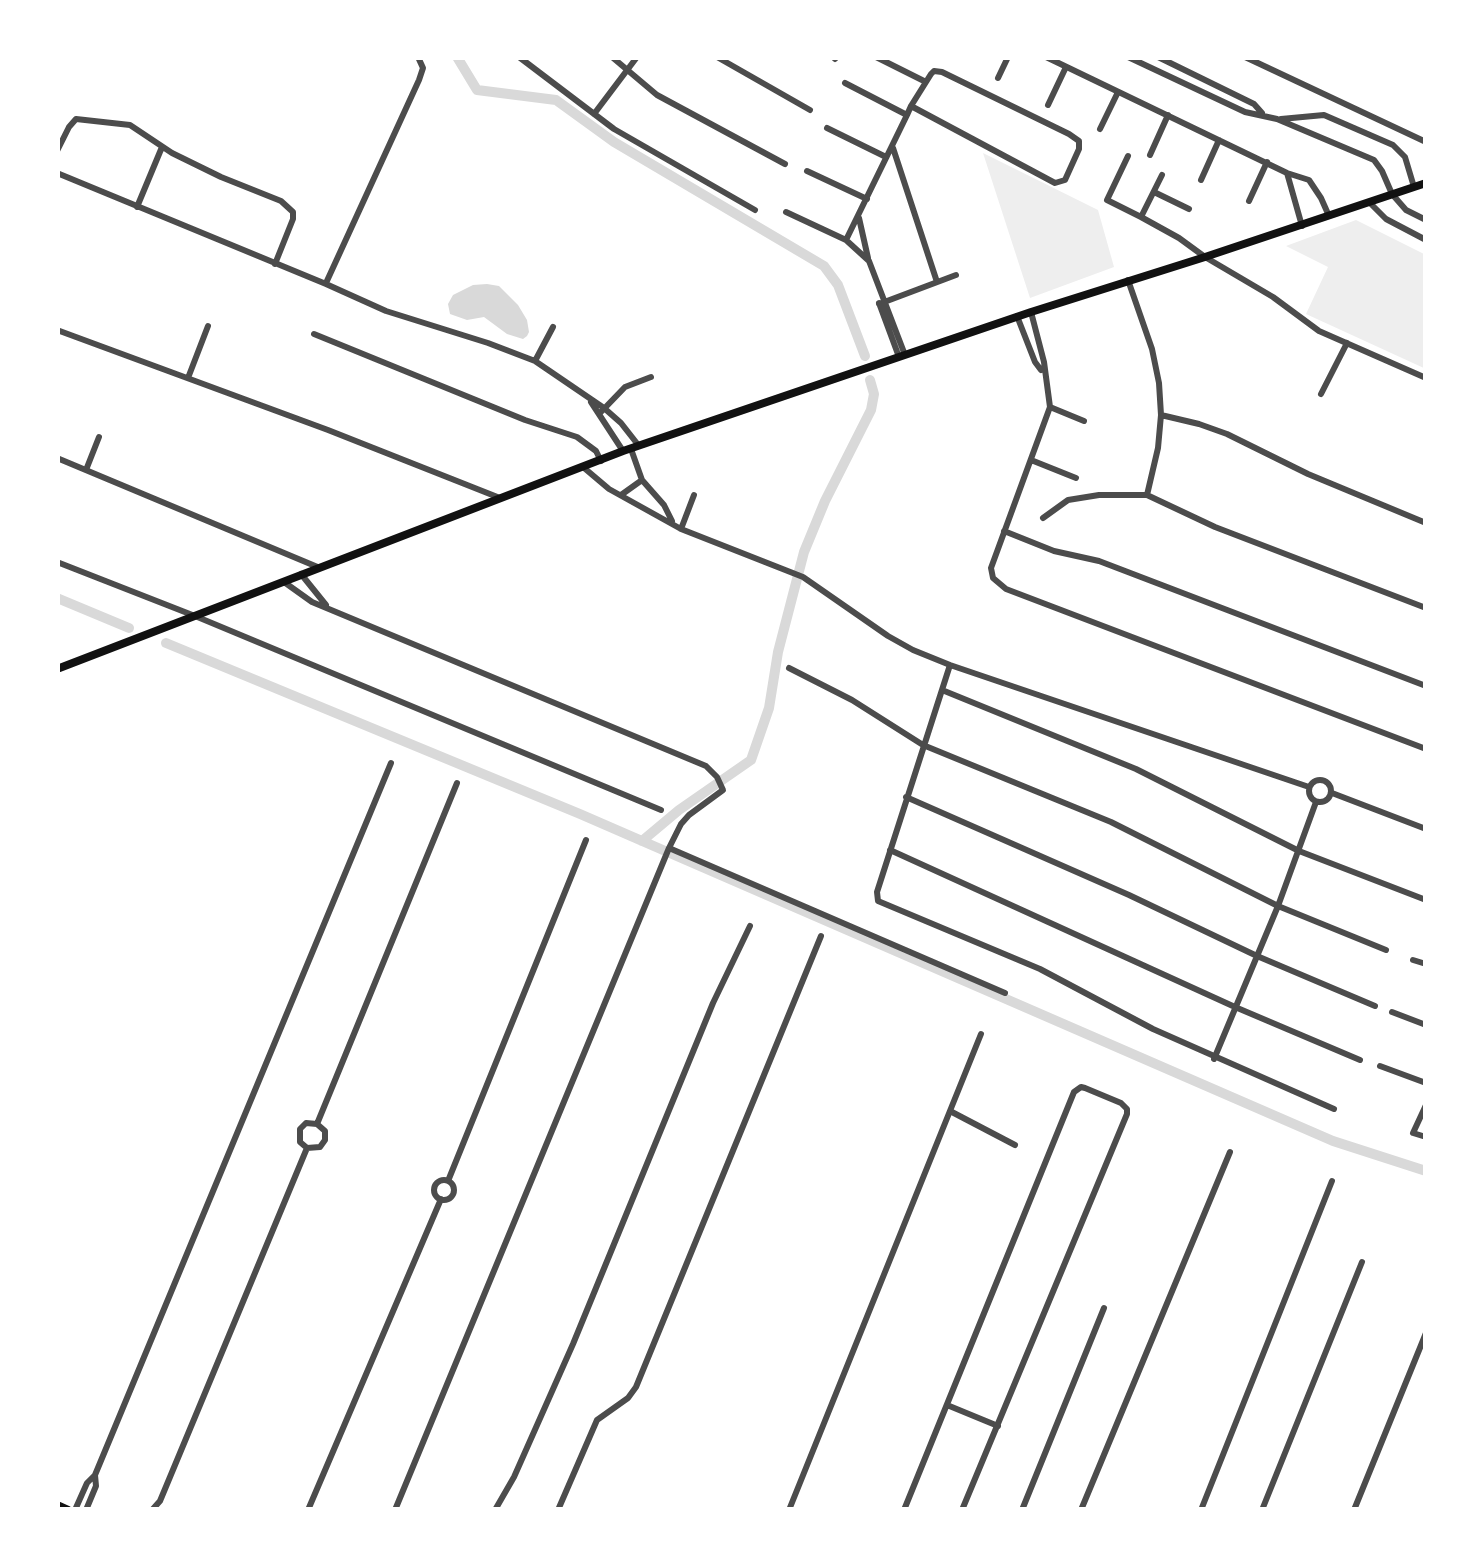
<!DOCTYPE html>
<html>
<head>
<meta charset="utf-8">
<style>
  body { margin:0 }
  #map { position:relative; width:1483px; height:1567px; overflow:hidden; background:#fff; font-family:"Roboto Condensed",sans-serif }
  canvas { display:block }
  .frame { position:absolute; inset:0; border:60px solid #fff; pointer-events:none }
</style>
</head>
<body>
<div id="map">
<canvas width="1483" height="1567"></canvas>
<div class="frame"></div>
</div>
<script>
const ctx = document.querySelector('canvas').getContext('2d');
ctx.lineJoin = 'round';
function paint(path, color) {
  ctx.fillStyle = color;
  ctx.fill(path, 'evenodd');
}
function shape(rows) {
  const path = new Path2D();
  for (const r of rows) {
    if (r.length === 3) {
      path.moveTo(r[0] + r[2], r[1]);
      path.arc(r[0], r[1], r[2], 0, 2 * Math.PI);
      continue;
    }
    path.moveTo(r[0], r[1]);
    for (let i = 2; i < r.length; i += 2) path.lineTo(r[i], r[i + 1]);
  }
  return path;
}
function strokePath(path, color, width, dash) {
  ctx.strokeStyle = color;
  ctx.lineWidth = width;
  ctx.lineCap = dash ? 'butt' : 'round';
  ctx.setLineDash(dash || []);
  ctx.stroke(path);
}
const green = shape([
  [983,153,1098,210,1114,267,1030,298],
  [1356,220,1426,255,1426,369,1306,314,1328,267,1286,246]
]);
const water = shape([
  [487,284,499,286,518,305,527,320,529,332,527,336,523,339,507,334,484,317,467,320,450,314,448,304,453,295,473,285]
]);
const canal = shape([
  [457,57,477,90,556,100,614,142,824,266,838,285,865,356],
  [57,598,129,628],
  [166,643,580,814,1333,1141,1426,1171],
  [642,841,679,810,751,760,769,708,778,652,804,552,825,501,871,410,874,394,870,380]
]);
const minor = shape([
  [519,57,614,129,755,210],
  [612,57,657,95,785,164],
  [717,57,810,110],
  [833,57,835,59],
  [876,57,926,82],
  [1046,57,1287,173,1309,180,1321,198,1329,216],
  [1128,57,1245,112,1277,119,1374,160,1382,171,1392,194,1406,210,1426,220],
  [1158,57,1254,104,1262,113],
  [1245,57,1426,142],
  [998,78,1008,57],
  [845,83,905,114],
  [1048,105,1066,67],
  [594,114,637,57],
  [1281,119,1324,115,1393,145,1405,157,1414,187],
  [827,128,886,157],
  [1100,129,1118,92],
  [893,148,937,282],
  [57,151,69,127,76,119,130,125,172,153,221,177,281,201,293,212,293,219,275,264],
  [1150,155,1168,115],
  [1128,156,1107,200,1141,217],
  [807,171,867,199],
  [57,173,326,284,386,311,488,343,535,361,604,408,621,423,639,446],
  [1287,173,1302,226],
  [1162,175,1141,217,1179,238,1205,257,1273,297,1319,331,1426,378],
  [1201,180,1219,140],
  [1154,192,1189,209],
  [1249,201,1267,162],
  [1370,203,1386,219,1426,240],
  [137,207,162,147],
  [786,212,846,240,869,261,905,355],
  [859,218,868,258],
  [846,240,907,115,911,106,931,74,934,71,942,72,1069,134,1079,141,1079,149,1065,180,1055,183,911,106],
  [1128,280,1152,349,1159,383,1161,415,1158,448,1147,495,1215,527,1426,608],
  [326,283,419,80,423,68,418,57],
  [879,303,899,357],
  [879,304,956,275],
  [1031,312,1044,362,1050,407,991,568,993,578,1006,589,1426,749],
  [1017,316,1035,362,1041,370],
  [57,330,328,430,500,498],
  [314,334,525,420,577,437,596,451,601,461],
  [535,361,553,327],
  [188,378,208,326],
  [1321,394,1347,343],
  [591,402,623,451],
  [1050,407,1084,421],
  [599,414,625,387,651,377],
  [1161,415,1199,424,1227,434,1308,474,1426,523],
  [631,449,642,480,664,505,672,521],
  [57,458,320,568],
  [1031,460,1076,478],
  [583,467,609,489,681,529,803,577,888,636,913,650,950,665,1309,787],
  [86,470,99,437],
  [621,495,642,480],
  [1043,518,1068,500,1099,495,1147,495],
  [681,529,694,495],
  [1004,531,1054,551,1099,561,1426,686],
  [57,562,195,616,661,810],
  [301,574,326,605],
  [284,582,312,602,706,766,717,777,723,790,689,815,681,824,669,848],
  [950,665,877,892,878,901,1040,969,1153,1029,1334,1109],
  [789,668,852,700,923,745,1111,822,1278,906,1386,950],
  [942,690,1136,769,1299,851,1426,900],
  [1320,791,11],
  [1332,793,1426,829],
  [906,797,1129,895,1257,956,1375,1006],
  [890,850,1235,1007,1360,1060],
  [1413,960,1426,964],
  [1392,1012,1426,1025],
  [1214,1059,1278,906,1316,802],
  [1380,1066,1426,1083],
  [1426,1105,1413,1133,1426,1137],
  [950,1111,1015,1145],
  [317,1124,457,783],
  [307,1148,320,1147,325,1140,325,1131,317,1124],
  [307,1148,300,1142,300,1129,306,1123,317,1124],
  [444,1190,10],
  [448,1181,586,840],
  [947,1405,998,1426],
  [75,1510,87,1483,95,1475,391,763],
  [86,1510,96,1486,95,1475],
  [152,1510,160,1501,307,1148],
  [308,1510,441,1199],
  [395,1510,669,848,1005,993],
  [495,1510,514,1477,573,1344,713,1003,750,926],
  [558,1510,597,1420,628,1398,636,1387,821,936],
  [789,1510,981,1034],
  [904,1510,1074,1092,1081,1087,1085,1088,1121,1103,1127,1109,1127,1114,962,1510],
  [1022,1510,1104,1308],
  [1081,1510,1230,1152],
  [1201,1510,1332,1181],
  [1262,1510,1362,1262],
  [1354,1510,1426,1333]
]);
const secondary = shape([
  [57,669,623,451,1031,312,1205,257,1426,183],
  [57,1505,68,1510]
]);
paint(green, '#eee');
paint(water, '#d9d9d9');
strokePath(canal, '#d9d9d9', 10);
strokePath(minor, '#4c4c4c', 6);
strokePath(secondary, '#111', 8);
</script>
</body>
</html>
